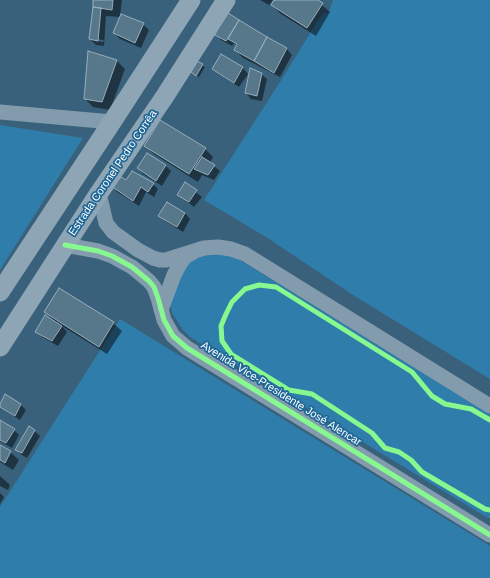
<!DOCTYPE html>
<html>
<head>
<meta charset="utf-8">
<style>
  body { margin:0 }
  canvas { display:block; background:#39617b }
</style>
</head>
<body>
<canvas width="490" height="578"></canvas>
<script>
const ctx = document.querySelector('canvas').getContext('2d');
ctx.lineJoin = 'round';
function paint(path, color) {
  ctx.fillStyle = color;
  ctx.fill(path, 'evenodd');
}
function shape(rows) {
  const path = new Path2D();
  for (const r of rows) {
    path.moveTo(r[0], r[1]);
    for (let i = 2; i < r.length; i += 2) path.lineTo(r[i], r[i + 1]);
  }
  return path;
}
function strokePath(path, color, width, dash) {
  ctx.strokeStyle = color;
  ctx.lineWidth = width;
  ctx.lineCap = dash ? 'butt' : 'round';
  ctx.setLineDash(dash || []);
  ctx.stroke(path);
}
function drawText(font, color, halo, rows, align = 'center') {
  ctx.font = font + ' Arial,sans-serif';
  ctx.lineWidth = 3.5;
  ctx.setLineDash([]);
  ctx.textBaseline = 'middle';
  ctx.strokeStyle = halo;
  ctx.fillStyle = color;
  for (const [text, x, y, turn = 0] of rows) {
    ctx.save();
    ctx.translate(x, y);
    ctx.rotate((+turn || 0) * Math.PI / 180);
    ctx.textAlign = isNaN(turn) ? turn : align;
    if (halo) ctx.strokeText(text, 0, 0);
    ctx.fillText(text, 0, 0);
    ctx.restore();
  }
}
const green = shape([
  [333,0,490,0,490,379,353,295,266,237,204,200,280,82,317,22,325,12,328,14],
  [0,125,83,138,0,270],
  [208,253,230,254,490,414,490,518,488,518,190,337,183,330,172,313,170,304,174,285,191,261,199,256],
  [120,319,490,546,490,578,0,578,0,507]
]);
const shadow = shape([
  [95,0,122,0,120,17,106,16,104,46,96,45,90,39],
  [95,39,104,40,103,42,95,41],
  [260,0,273,0,269,5],
  [276,0,316,0,330,12,316,36,281,14,272,5],
  [222,10,287,49,292,55,280,77,243,58,235,50,237,46,234,43,232,46,221,40,216,34],
  [143,24,149,30,141,48,120,39,114,33],
  [89,52,117,61,125,69,110,110,93,107,85,99],
  [222,55,243,68,248,74,239,87,219,74,213,69],
  [198,63,205,67,199,77,195,75],
  [261,74,267,79,262,101,251,99,246,93],
  [145,146,205,149,213,157,210,163,220,171,214,180,202,175,198,182,154,154],
  [147,154,166,166,171,171,162,186,143,174,138,168],
  [126,181,153,184,158,189,154,197,146,192,139,206,117,192,112,186],
  [185,184,202,197,194,207,178,194],
  [185,213,190,219,183,232,165,221,160,216],
  [60,289,113,323,122,331,107,354,62,326,67,332,58,346,42,337,36,332,52,319,45,312],
  [20,404,26,410,20,420,6,411,0,406],
  [0,421,14,430,19,435,12,448,0,441],
  [30,427,40,436,27,458,22,455,17,450],
  [0,446,10,452,19,460,13,470,0,462],
  [0,476,10,485,8,490,0,486],
  [0,493,4,497,0,504]
]);
const building = shape([
  [93,0,113,0,112,10,93,7,93,0],
  [274,0,318,0,323,3,307,28,271,5,274,0],
  [93,7,101,8,98,41,89,39,93,7],
  [222,9,239,20,226,41,215,35,222,9],
  [121,14,144,23,135,43,113,33,121,14],
  [239,20,267,37,254,61,234,50,237,44,228,39,239,20],
  [267,37,287,48,274,73,254,61,267,37],
  [88,51,117,60,102,102,84,99,88,51],
  [221,54,243,67,234,83,212,69,221,54],
  [197,61,203,64,196,76,191,72,197,61],
  [250,68,262,73,257,96,245,93,250,68],
  [160,120,206,148,189,174,144,146,160,120],
  [147,153,166,165,156,181,137,168,147,153],
  [202,157,215,165,208,175,194,169,202,157],
  [132,171,154,183,148,192,141,187,133,201,111,186,118,175,126,180,132,171],
  [185,182,197,190,189,202,177,195,185,182],
  [167,202,185,213,177,227,158,216,167,202],
  [59,288,114,322,99,347,44,312,59,288],
  [45,315,62,326,52,341,35,332,45,315],
  [5,394,21,404,15,416,0,407,0,404,5,394],
  [0,420,15,429,6,443,0,440,0,420],
  [29,426,35,430,22,453,15,450,29,426],
  [0,445,11,451,5,463,0,460,0,445]
]);
const minor = shape([
  [0,112,112,122],
  [99,193,106,223,113,232,138,250,153,258,160,260,166,260,204,248,218,247,231,249,245,254,490,406],
  [65,245,98,251,112,256,132,267,149,281,154,287,158,298,164,320,173,336,187,348,490,535],
  [161,310,174,275,180,264,185,257,192,253]
]);
const major = shape([
  [0,292,112,122,191,0],
  [0,347,99,193,165,96,226,0]
]);
const cycleway = shape([
  [65,245,98,251,112,256,132,267,149,281,154,287,158,298,164,320,173,336,187,348,490,535],
  [490,420,471,409,445,404,432,396,412,372,276,287,259,285,245,289,232,302,226,314,221,326,222,341,231,354,289,390,312,394,372,433,385,448,399,452,411,460,422,472,485,509,490,510]
]);
const streetNames = [
  ["Estrada Coronel Pedro Corrêa",113,173,-56],
  ["Avenida Vice-Presidente José Alencar",281,394,32]
];
paint(green, '#2f7dab');
paint(shadow, '#0007');
paint(building, '#57778b');
strokePath(building, '#97adbb', 1);
strokePath(minor, '#839cad', 15);
strokePath(major, '#8da5b4', 19);
strokePath(cycleway, '#87f88f', 5);
drawText('11px', '#fff', '#1e6796', streetNames);
</script>
</body>
</html>
